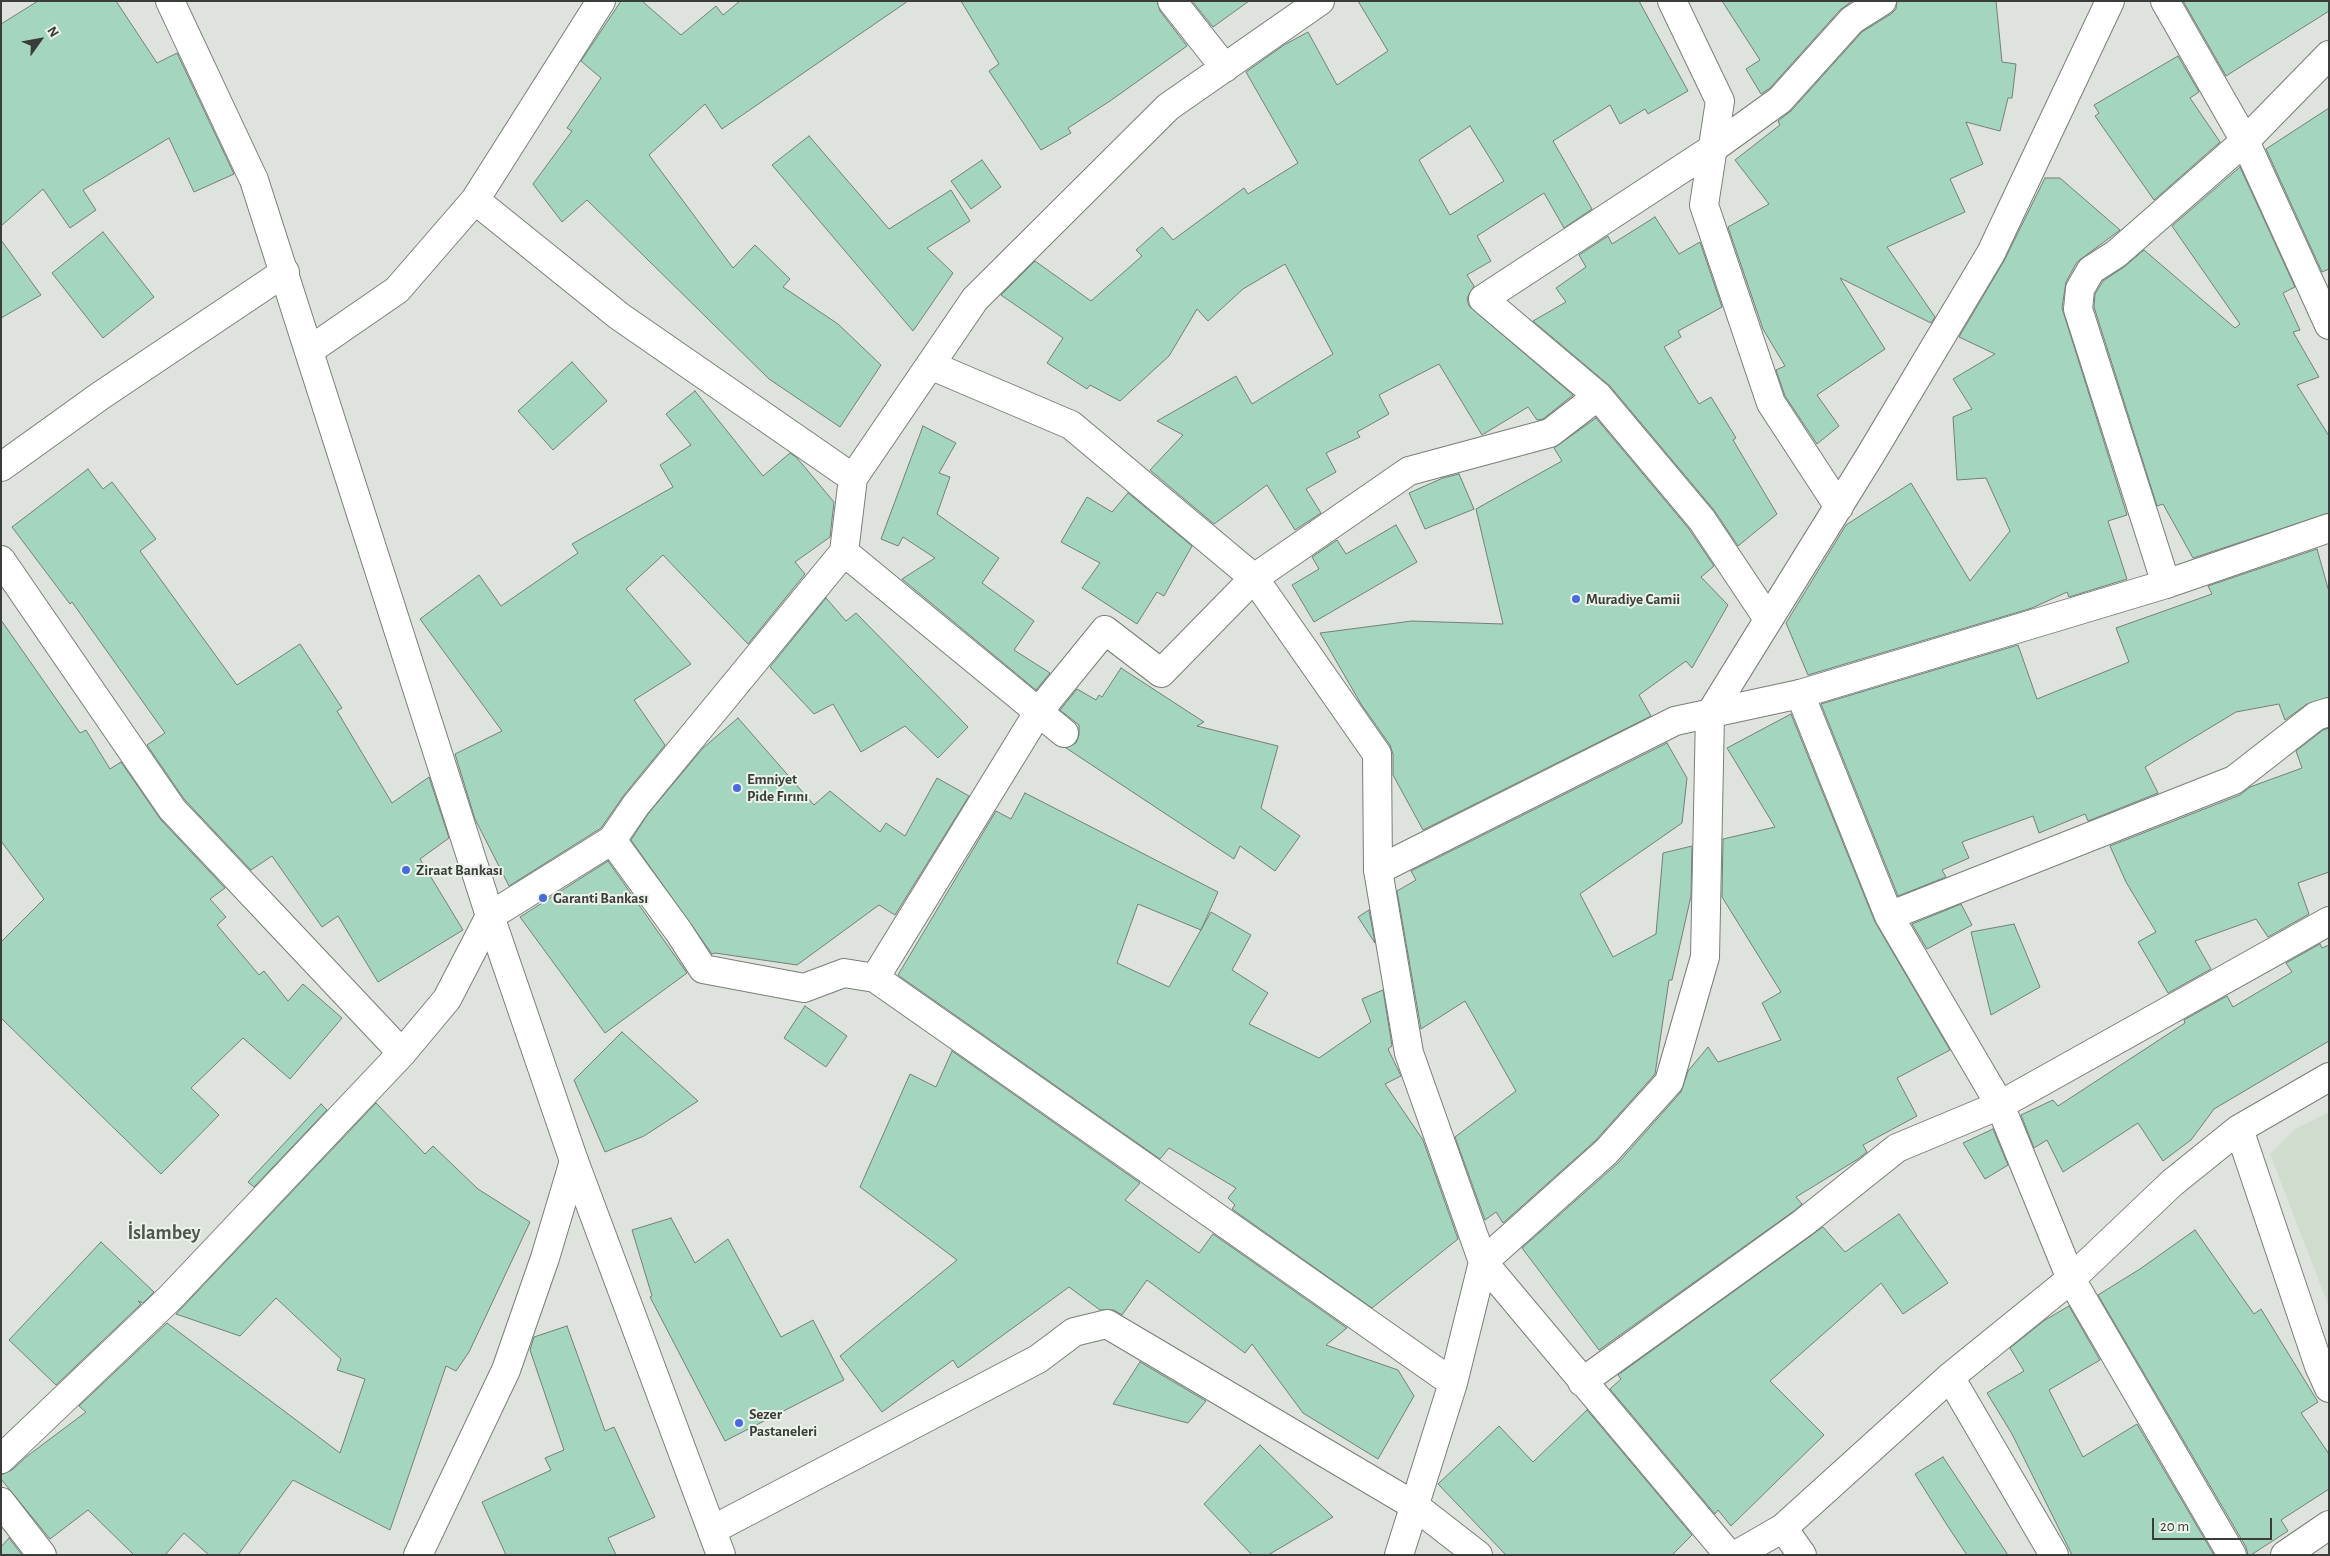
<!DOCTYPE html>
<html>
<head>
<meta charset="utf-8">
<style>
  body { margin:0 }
  #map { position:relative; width:2330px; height:1556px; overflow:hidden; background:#dee4dd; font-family:"Alegreya Sans",sans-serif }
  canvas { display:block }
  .frame { position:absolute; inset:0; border:2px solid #3b3d3a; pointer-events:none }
  .north { position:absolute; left:15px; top:15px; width:50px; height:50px; -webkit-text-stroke:4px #ebf2ea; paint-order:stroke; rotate:58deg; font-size:14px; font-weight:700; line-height:20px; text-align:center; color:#3b3d3a }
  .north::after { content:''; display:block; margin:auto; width:18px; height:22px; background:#3b3d3a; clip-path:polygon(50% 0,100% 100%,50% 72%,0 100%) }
  .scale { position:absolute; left:2152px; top:1518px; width:120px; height:22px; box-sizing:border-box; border:2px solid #3b3d3a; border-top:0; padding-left:6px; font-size:15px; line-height:18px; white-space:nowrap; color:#3b3d3a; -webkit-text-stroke:4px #ebf2ea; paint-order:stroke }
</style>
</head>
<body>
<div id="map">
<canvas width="2330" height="1556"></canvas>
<div class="frame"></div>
<div class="north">N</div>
<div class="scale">20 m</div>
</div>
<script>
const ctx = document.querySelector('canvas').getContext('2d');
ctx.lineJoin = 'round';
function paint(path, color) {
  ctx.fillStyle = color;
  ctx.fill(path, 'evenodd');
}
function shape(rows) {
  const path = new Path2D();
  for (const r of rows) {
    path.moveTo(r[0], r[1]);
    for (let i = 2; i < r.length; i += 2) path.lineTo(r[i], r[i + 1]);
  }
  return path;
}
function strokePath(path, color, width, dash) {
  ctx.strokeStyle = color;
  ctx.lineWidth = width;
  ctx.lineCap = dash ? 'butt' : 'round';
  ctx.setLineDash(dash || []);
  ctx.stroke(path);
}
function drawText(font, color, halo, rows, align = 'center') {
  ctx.font = font + ' "Alegreya Sans",sans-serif';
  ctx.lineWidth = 4;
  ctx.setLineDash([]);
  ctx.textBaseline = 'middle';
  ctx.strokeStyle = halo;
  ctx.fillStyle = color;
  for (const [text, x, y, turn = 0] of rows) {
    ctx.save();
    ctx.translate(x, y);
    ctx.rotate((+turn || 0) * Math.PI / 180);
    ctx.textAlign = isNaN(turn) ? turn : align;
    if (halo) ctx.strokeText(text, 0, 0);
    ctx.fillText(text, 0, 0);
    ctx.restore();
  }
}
const built = shape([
  [2329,1112,2329,1307,2270,1154,2295,1129]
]);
const building = shape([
  [38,1,116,1,157,63,177,53,234,174,194,192,169,138,83,190,96,210,70,228,43,189,1,226,1,24,38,1],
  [621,1,642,1,681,35,716,6,723,15,740,1,908,1,722,129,705,104,649,155,733,268,755,245,790,279,783,287,838,324,881,365,840,427,769,379,587,200,562,222,533,184,572,131,567,128,601,78,581,61,621,1],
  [961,1,1157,1,1160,11,1187,46,1110,101,1068,128,1071,133,1041,150,989,71,999,64,961,1],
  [1192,1,1249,1,1213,27,1192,1],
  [1358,1,1639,1,1688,91,1648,114,1645,109,1620,124,1610,105,1553,141,1592,209,1564,228,1544,193,1477,236,1491,261,1467,275,1474,286,1467,298,1469,306,1573,395,1543,419,1537,420,1528,407,1482,435,1439,364,1379,395,1389,414,1357,432,1360,437,1326,453,1336,472,1306,489,1321,513,1295,530,1267,485,1214,524,1150,470,1183,435,1157,421,1236,376,1252,404,1333,354,1285,264,1243,289,1208,321,1197,309,1169,356,1120,401,1090,385,1087,389,1047,363,1063,338,1001,295,1035,261,1091,301,1142,256,1136,250,1162,227,1173,240,1244,188,1248,194,1298,163,1246,72,1284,45,1308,32,1337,85,1388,51,1358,1],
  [1470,126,1504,181,1450,215,1419,160,1470,126],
  [1722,1,1852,1,1840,10,1770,88,1761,94,1746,69,1760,60,1722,1],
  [1897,1,1996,1,2002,62,2016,64,2012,98,2008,98,2000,131,1966,122,1983,164,1950,179,1965,212,1887,247,1935,317,1931,323,1840,278,1885,349,1817,395,1839,426,1817,444,1785,396,1776,370,1785,366,1763,329,1728,227,1769,204,1735,160,1780,125,1778,121,1791,111,1862,32,1891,14,1896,9,1897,1],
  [2183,1,2329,1,2329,11,2226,76,2183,1],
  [2178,56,2199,92,2190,98,2220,142,2154,200,2095,116,2099,113,2094,105,2178,56],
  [2329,108,2329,269,2322,272,2266,149,2329,108],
  [809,136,889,229,951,190,970,221,927,248,953,273,913,331,772,165,809,136],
  [982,160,1001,187,971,209,951,181,982,160],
  [2240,167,2295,287,2283,293,2300,330,2293,332,2319,377,2297,385,2329,436,2329,513,2193,558,2163,504,2157,506,2094,307,2095,294,2103,281,2124,267,2144,250,2235,328,2240,324,2172,226,2240,167],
  [2045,178,2060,178,2120,230,2077,262,2066,282,2062,308,2127,515,2108,521,2127,579,2069,597,2067,592,2032,608,1808,675,1786,623,1846,525,1911,483,1970,581,2010,531,1986,478,1957,480,1953,417,1972,409,1953,379,1995,354,1959,337,2004,261,2045,178],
  [1655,217,1679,254,1700,242,1722,307,1678,331,1681,337,1664,347,1699,404,1711,397,1736,438,1733,440,1777,514,1738,546,1714,510,1610,386,1533,321,1566,302,1556,288,1586,267,1579,255,1608,236,1612,244,1655,217],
  [103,232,154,297,103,338,52,273,103,232],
  [1,240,41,295,1,318,1,240],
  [572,362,607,401,553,450,518,411,572,362],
  [695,391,763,476,790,453,797,458,834,502,830,537,795,562,805,574,748,644,663,555,626,589,691,664,634,700,665,745,624,795,601,828,509,886,475,819,455,754,502,731,420,619,479,575,501,606,578,553,572,544,673,487,660,465,691,445,666,414,695,391],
  [1596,418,1689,529,1714,566,1701,577,1728,605,1692,668,1686,661,1639,695,1651,716,1423,830,1393,775,1393,754,1390,745,1361,704,1320,633,1412,621,1503,624,1476,509,1562,461,1554,448,1596,418],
  [923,426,956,443,939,473,950,477,937,514,999,558,982,583,1034,621,1014,650,1050,673,1036,690,902,579,935,558,903,537,898,546,881,539,923,426],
  [88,469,103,489,112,482,156,539,140,551,237,685,300,644,342,708,337,711,392,803,429,777,449,838,420,859,463,930,378,982,338,916,322,927,272,856,251,870,184,799,147,745,165,733,72,602,70,604,12,527,88,469],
  [1459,474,1474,509,1425,529,1409,493,1443,478,1459,474],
  [1128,493,1192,546,1164,596,1157,592,1137,624,1082,588,1100,563,1061,542,1087,497,1112,512,1128,493],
  [1396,525,1417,562,1314,622,1292,585,1319,569,1312,557,1337,540,1346,554,1396,525],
  [2317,549,2329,592,2329,697,2307,704,2285,720,2279,704,2236,712,2145,767,2158,793,2088,821,2085,814,2039,833,2033,816,1962,842,1969,858,1942,870,1946,877,1898,896,1821,704,2018,645,2037,699,2129,662,2116,628,2212,594,2208,586,2317,549],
  [826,598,846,621,856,613,968,727,938,758,905,726,861,752,833,704,814,714,770,667,826,598],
  [1,620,80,733,86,730,110,769,121,762,161,820,225,888,210,899,226,917,217,925,259,975,264,971,288,1001,303,984,342,1018,290,1079,243,1038,191,1088,219,1115,161,1174,1,1018,1,942,44,899,1,841,1,620],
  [1121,668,1204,722,1197,726,1278,746,1261,808,1300,836,1275,871,1240,846,1234,859,1066,748,1076,743,1079,735,1079,725,1060,710,1077,689,1096,700,1099,695,1102,697,1121,668],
  [1791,714,1875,922,1950,1050,1897,1078,1917,1116,1863,1145,1867,1152,1858,1159,1796,1197,1802,1204,1794,1211,1599,1350,1522,1248,1618,1163,1681,1092,1688,1071,1708,1047,1718,1062,1781,1040,1762,1003,1781,992,1722,897,1723,839,1775,827,1727,748,1791,714],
  [738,718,814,805,830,791,880,832,886,823,905,836,937,778,969,796,895,915,879,905,797,965,715,953,712,954,631,840,648,814,703,748,738,718],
  [2329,728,2329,872,2298,883,2309,914,2268,937,2256,919,2195,941,2211,969,2168,993,2138,942,2156,932,2126,882,2110,846,2240,795,2250,787,2302,768,2296,751,2323,730,2329,728],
  [1667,743,1687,778,1682,823,1580,894,1613,957,1656,934,1663,853,1692,846,1691,896,1672,980,1669,980,1655,1074,1595,1141,1503,1223,1496,1212,1485,1220,1455,1137,1516,1091,1465,1001,1421,1029,1397,891,1416,880,1411,871,1667,743],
  [1025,793,1218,892,1201,930,1138,904,1117,963,1169,987,1211,912,1251,935,1232,970,1268,993,1249,1024,1319,1058,1371,1022,1362,999,1383,990,1392,1046,1388,1049,1401,1076,1385,1084,1423,1140,1458,1239,1372,1308,1232,1209,1235,1205,1228,1198,1236,1188,1169,1148,1160,1159,898,975,996,811,1011,819,1025,793],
  [608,861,687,973,605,1033,520,917,608,861],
  [1961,904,1972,925,1927,949,1912,924,1961,904],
  [1369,910,1375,943,1358,917,1369,910],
  [2014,924,2040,987,1991,1015,1971,932,2014,924],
  [2320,944,2322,948,2329,945,2329,1041,2214,1109,2191,1140,2163,1161,2138,1123,2063,1172,2047,1140,2034,1148,2021,1115,2053,1100,2058,1106,2185,1023,2184,1020,2227,996,2233,1007,2292,972,2286,963,2320,944],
  [805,1006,847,1036,826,1067,784,1038,805,1006],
  [622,1032,698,1101,644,1136,605,1152,574,1080,622,1032],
  [952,1051,1140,1183,1125,1200,1199,1253,1213,1234,1347,1328,1326,1345,1398,1370,1414,1396,1378,1459,1303,1413,1252,1344,1245,1353,1147,1280,1122,1315,1114,1310,1100,1310,1069,1287,958,1368,953,1360,882,1412,840,1356,957,1260,860,1187,910,1074,936,1087,952,1051],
  [376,1103,425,1154,433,1146,478,1189,530,1222,469,1352,456,1371,446,1366,390,1530,293,1480,238,1555,209,1555,184,1533,165,1555,134,1555,88,1510,50,1539,1,1479,1,1475,12,1470,26,1457,86,1412,79,1406,167,1323,340,1453,365,1379,337,1370,341,1359,276,1298,240,1336,176,1314,376,1103],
  [321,1104,327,1110,254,1187,248,1182,321,1104],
  [1993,1129,2008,1165,1985,1179,1963,1143,1993,1129],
  [1899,1214,1948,1283,1903,1314,1881,1283,1770,1381,1824,1435,1731,1526,1718,1510,1715,1514,1610,1389,1621,1379,1618,1375,1823,1227,1845,1252,1899,1214],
  [671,1218,695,1263,728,1239,781,1337,813,1320,844,1380,725,1441,650,1297,652,1296,632,1230,671,1218],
  [2195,1230,2254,1314,2261,1309,2318,1402,2301,1413,2329,1454,2329,1489,2281,1520,2288,1531,2251,1555,2248,1555,2246,1547,2098,1295,2140,1269,2195,1230],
  [101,1242,154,1292,143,1303,138,1301,141,1304,56,1385,9,1340,101,1242],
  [2069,1306,2100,1360,2049,1390,2083,1457,2137,1424,2214,1555,2072,1555,2012,1434,1987,1393,2024,1371,2010,1348,2045,1320,2069,1306],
  [567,1326,605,1431,614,1427,655,1517,608,1538,616,1555,506,1555,482,1502,551,1470,545,1458,564,1450,530,1350,534,1337,567,1326],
  [1140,1362,1206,1401,1188,1423,1113,1404,1140,1362],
  [1587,1410,1692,1535,1672,1555,1506,1555,1438,1484,1499,1426,1533,1462,1587,1410],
  [1260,1445,1333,1517,1268,1555,1252,1555,1204,1504,1260,1445],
  [1943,1457,2008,1555,1967,1555,1947,1525,1915,1474,1943,1457],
  [9,1538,22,1555,1,1555,1,1547,9,1538]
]);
const minor = shape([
  [1172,1,1225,68],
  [1672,1,1720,101,1704,205,1771,403,1839,507],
  [475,200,619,316,853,478],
  [310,350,397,290,475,200,601,1],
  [930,365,1071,425,1254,578,1377,754,1378,870,1409,1053,1483,1262,1729,1555],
  [1,467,100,396,285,272],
  [844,552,1064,733],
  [1,560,172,809,402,1053],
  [2166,584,2078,309,2080,289,2091,270,2116,254,2245,141,2329,55],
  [1768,619,1702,520,1598,396,1483,299,1712,149,1780,100,1852,20,1882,1],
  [1800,694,1889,916,2000,1105,2071,1279,2232,1555],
  [612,840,679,932,703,969,804,988,844,973,875,978,1453,1383],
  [1889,916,2234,780,2316,716,2329,712],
  [875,978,1039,711,1105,630,1161,673,1254,578,1409,471,1550,433,1598,396],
  [2239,1129,2319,1366,2329,1388],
  [1950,1377,2054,1555],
  [1582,1382,1803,1223,1897,1148,2000,1105,2329,921],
  [1,1459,170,1298,402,1053,447,999,490,916,612,840,636,805,844,552,853,478,975,299,1168,107,1320,1],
  [1,1502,42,1555],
  [1783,1528,1802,1555],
  [712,1530,1038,1359,1074,1332,1107,1324,1415,1506,1478,1555],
  [1399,1555,1453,1383,1483,1262,1606,1152,1669,1082,1705,957,1710,714,1871,454,1991,253,2110,1],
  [1736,1555,1783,1528,1950,1377,2071,1279,2172,1183,2239,1129,2329,1077],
  [2285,1555,2329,1525]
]);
const tertiary = shape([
  [2165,1,2245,141,2329,325],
  [1378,870,1675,721,1800,694,2166,584,2329,528],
  [418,1555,506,1370,545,1258,574,1161]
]);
const secondary = shape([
  [170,1,254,180,490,916,574,1161,721,1555]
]);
const markers = [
  [1576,599,5,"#486add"],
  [737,788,5,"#486add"],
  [406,870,5,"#486add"],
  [543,898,5,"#486add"],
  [739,1423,5,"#486add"]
];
const poiNames = [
  ["Muradiye Camii",1586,599],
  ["Emniyet",747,779],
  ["Pide Fırını",747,796],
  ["Ziraat Bankası",416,870],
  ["Garanti Bankası",553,898],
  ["Sezer",749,1414],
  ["Pastaneleri",749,1431]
];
const districtNames = [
  ["İslambey",164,1233]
];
paint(built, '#d0dcce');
paint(building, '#a3d5bf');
strokePath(building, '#757e7a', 1);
strokePath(minor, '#797f78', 30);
strokePath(tertiary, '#797f78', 30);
strokePath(secondary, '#797f78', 30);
strokePath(minor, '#fff', 28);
strokePath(tertiary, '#fff', 28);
strokePath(secondary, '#fff', 28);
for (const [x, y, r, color] of markers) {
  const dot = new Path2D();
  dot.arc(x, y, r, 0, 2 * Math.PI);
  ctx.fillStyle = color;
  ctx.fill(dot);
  strokePath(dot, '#ebf2ea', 2);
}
drawText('bold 15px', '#3b3d3a', '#ebf2ea', poiNames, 'left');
drawText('bold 20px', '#515750', '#ebf2ea', districtNames);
</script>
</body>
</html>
